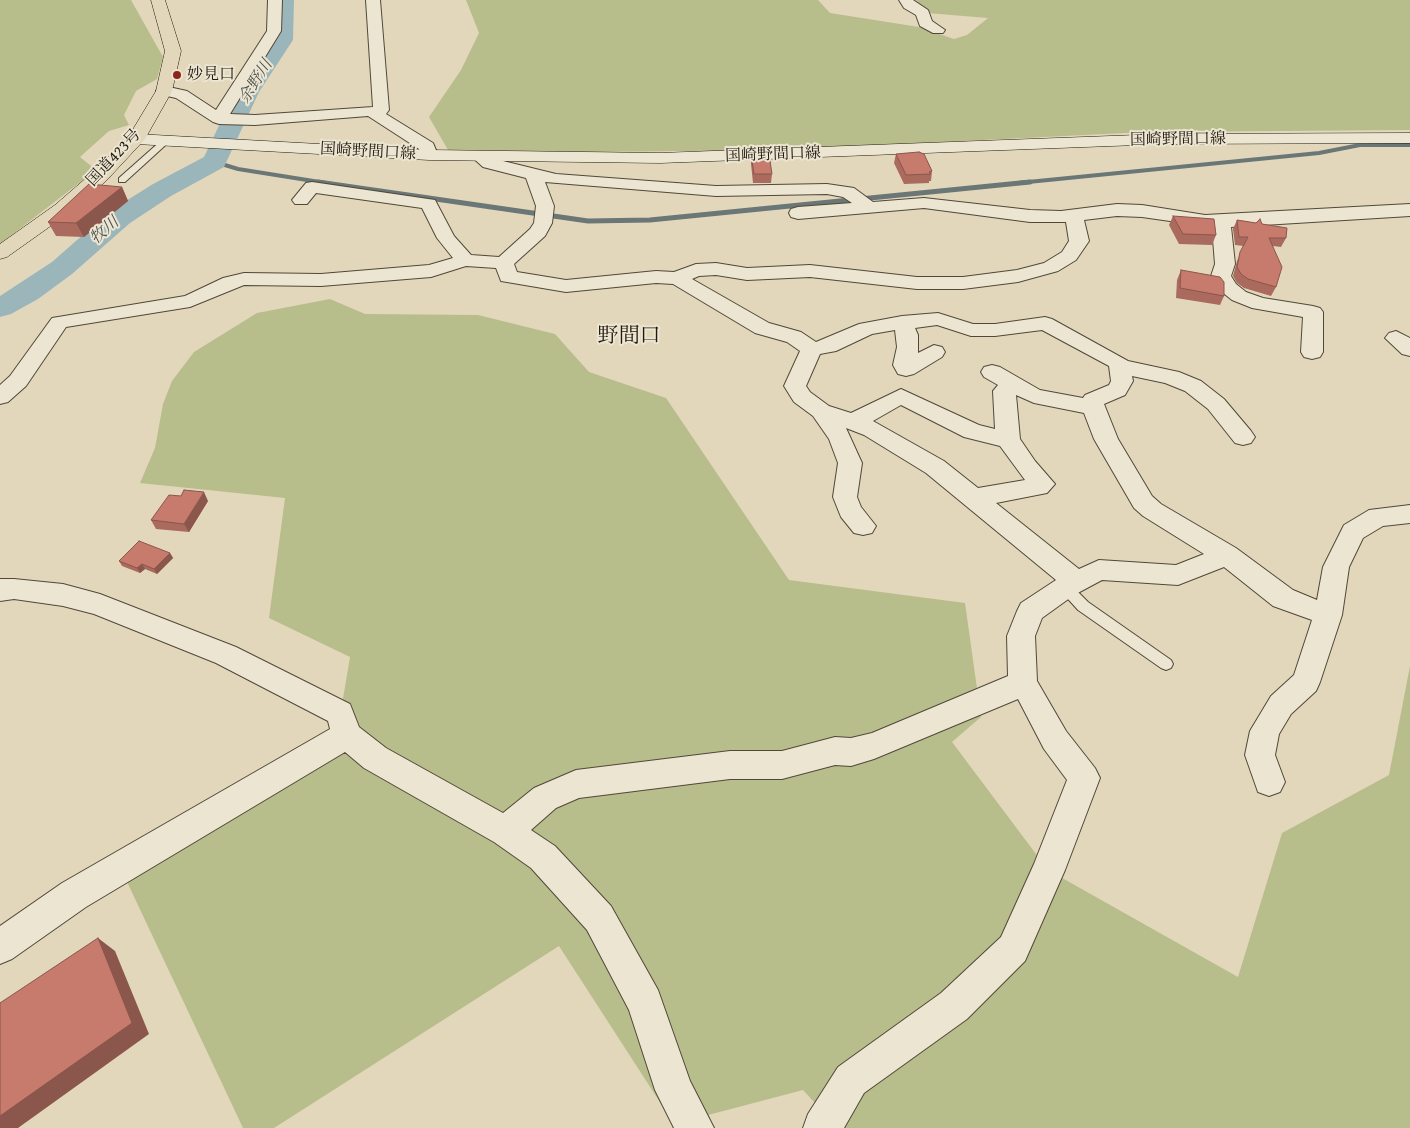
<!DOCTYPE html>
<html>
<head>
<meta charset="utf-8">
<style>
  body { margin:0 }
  canvas { display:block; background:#e2d7ba }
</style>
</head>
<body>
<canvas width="1410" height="1128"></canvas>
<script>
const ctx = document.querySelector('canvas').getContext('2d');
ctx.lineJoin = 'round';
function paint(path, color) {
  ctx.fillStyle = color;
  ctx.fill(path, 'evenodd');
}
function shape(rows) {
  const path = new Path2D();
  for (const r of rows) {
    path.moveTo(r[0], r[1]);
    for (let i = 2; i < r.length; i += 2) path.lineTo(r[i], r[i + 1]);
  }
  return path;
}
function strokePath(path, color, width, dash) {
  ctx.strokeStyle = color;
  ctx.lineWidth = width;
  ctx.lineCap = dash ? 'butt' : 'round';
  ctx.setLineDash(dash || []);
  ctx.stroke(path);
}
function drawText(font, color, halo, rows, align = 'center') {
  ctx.font = font + ' "Gentium Book Plus","Noto Serif JP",serif';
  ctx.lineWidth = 4;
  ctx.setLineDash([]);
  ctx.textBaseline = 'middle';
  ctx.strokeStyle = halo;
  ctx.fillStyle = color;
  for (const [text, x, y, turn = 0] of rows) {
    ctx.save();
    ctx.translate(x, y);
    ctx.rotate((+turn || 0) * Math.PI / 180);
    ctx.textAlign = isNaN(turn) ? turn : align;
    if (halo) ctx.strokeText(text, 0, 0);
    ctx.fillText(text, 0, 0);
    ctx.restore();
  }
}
const green = shape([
  [0,0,131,0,163,57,157,79,136,91,124,115,129,125,109,131,80,157,96,170,0,244],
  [466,0,818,0,830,13,919,27,954,39,967,35,988,18,927,13,916,0,1410,0,1410,130,1147,132,776,150,592,152,448,150,429,117,461,70,479,33],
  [330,299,365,314,478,315,555,334,589,372,666,398,789,580,965,603,981,717,952,742,1048,870,1238,977,1282,833,1389,775,1410,666,1410,1128,838,1128,803,1090,674,1124,559,946,274,1128,243,1128,120,867,336,740,350,657,269,618,285,498,140,483,155,448,163,404,172,381,194,352,257,313]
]);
const streamFar1 = shape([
  [215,162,238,169,326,183],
  [1018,183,1319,153,1360,145,1410,145]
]);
const stream = shape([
  [318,182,588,221,650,220,1030,182]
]);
const river = shape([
  [274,0,294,0,293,40,259,92,224,167,171,196,130,223,72,274,38,299,11,314,0,317,0,296,52,262,110,211,153,184,204,157,235,92,271,40,274,0]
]);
const lane = shape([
  [163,139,170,141,125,182,119,182,119,178,163,139],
  [1065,583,1070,584,1088,602,1171,660,1173,664,1171,668,1166,670,1161,668,1078,610,1058,588,1060,584,1065,583]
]);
const street = shape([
  [268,0,282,0,281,31,230,114,255,115,373,107,366,0,380,0,389,110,386,114,433,143,438,155,435,159,423,159,419,149,368,116,255,125,219,124,213,122,176,98,158,94,156,91,158,88,164,86,187,91,216,110,267,31,268,0],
  [899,0,913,0,928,10,932,21,945,30,943,33,933,33,920,26,916,15,904,8,899,0],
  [481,152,495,159,556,174,716,186,827,184,854,188,873,202,924,198,1030,210,1061,211,1117,204,1142,205,1205,215,1410,204,1410,216,1231,227,1235,264,1231,276,1236,284,1246,292,1263,298,1313,306,1320,308,1323,312,1323,352,1320,357,1312,359,1304,357,1301,352,1303,317,1252,308,1232,300,1222,292,1211,276,1215,264,1212,227,1142,217,1117,216,1084,220,1089,241,1076,260,1058,271,1018,282,963,289,917,289,810,277,747,280,716,275,699,276,692,279,769,323,801,332,816,342,859,324,902,316,938,313,973,324,995,324,1045,317,1052,319,1128,361,1179,372,1201,381,1224,399,1251,431,1255,437,1251,443,1243,445,1235,443,1208,409,1185,391,1165,383,1132,376,1133,381,1125,395,1104,404,1118,439,1152,496,1161,504,1236,548,1293,590,1317,600,1323,567,1344,525,1369,510,1410,505,1410,523,1383,526,1363,538,1349,567,1342,615,1320,682,1316,691,1291,714,1279,734,1275,755,1285,782,1280,792,1269,796,1258,792,1245,755,1250,731,1271,696,1294,675,1312,620,1273,606,1224,567,1178,585,1102,580,1074,595,1042,618,1035,636,1037,681,1066,731,1095,768,1100,778,1065,870,1025,961,967,1019,864,1093,844,1128,803,1128,808,1114,838,1067,941,993,1001,937,1034,864,1067,780,1044,749,1018,699,874,759,851,766,835,765,782,779,730,779,579,798,556,808,531,830,555,846,611,906,658,990,690,1081,714,1128,674,1128,655,1090,629,1010,587,930,531,868,494,842,364,768,345,752,86,907,12,959,0,964,0,926,62,883,330,729,328,721,216,663,94,614,63,606,14,599,0,601,0,579,14,579,63,584,100,594,236,647,350,704,359,727,386,748,503,813,534,788,576,770,730,751,782,751,835,737,851,738,872,733,1008,676,1007,636,1017,611,1021,603,1056,580,926,473,864,435,846,428,862,463,857,497,861,507,876,526,872,533,863,535,854,533,841,517,833,497,838,463,829,439,813,416,794,402,784,386,800,351,787,342,755,333,673,284,656,283,566,292,501,281,496,268,466,266,431,277,321,286,244,285,190,307,66,327,26,386,8,402,0,404,0,385,10,376,52,318,185,296,223,278,244,273,321,274,429,265,453,258,437,238,422,208,316,193,307,204,295,204,292,200,306,183,312,182,435,200,454,236,471,255,499,257,530,229,534,223,536,206,526,178,483,167,472,157,475,153,481,152],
  [545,182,716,196,827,194,843,197,852,203,798,207,791,209,789,213,791,217,798,219,924,208,1030,222,1066,222,1069,241,1062,252,1044,263,1017,270,963,277,917,277,810,265,747,268,716,263,696,264,674,272,656,271,566,280,517,272,514,264,545,236,552,223,554,206,545,182],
  [937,325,971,336,995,336,1042,330,1109,366,1111,381,1109,385,1085,395,1083,398,1040,390,1000,367,992,365,984,367,981,372,984,377,998,385,993,391,995,429,979,425,901,389,851,413,829,406,810,392,806,386,820,354,836,351,872,334,895,330,897,347,893,365,898,374,906,376,914,374,942,357,945,352,942,347,934,345,918,353,918,335,915,328,937,325],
  [1016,395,1034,403,1084,413,1094,439,1134,508,1143,516,1204,554,1176,565,1099,560,1079,569,996,503,1047,493,1055,484,1035,461,1020,439,1016,395],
  [901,405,964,437,1000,446,1025,480,978,488,944,461,873,421,901,405],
  [1396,331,1410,338,1410,356,1402,354,1385,338,1389,333,1396,331]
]);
const secondary = shape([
  [1410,133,1410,143,1164,144,660,163,429,160,136,144,130,143,127,139,130,135,136,134,429,150,660,153,1164,134,1410,133]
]);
const highway = shape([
  [151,0,165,0,181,51,172,91,145,139,106,181,69,213,7,257,0,259,0,244,55,205,92,173,129,136,156,91,165,51,151,0]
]);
const wall = shape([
  [751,154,772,174,771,183,753,183,751,164],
  [896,154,932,171,931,181,929,181,929,183,904,184,894,163],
  [122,187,128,201,84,237,56,236,48,222],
  [1173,216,1216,235,1212,245,1179,244,1169,225],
  [1237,220,1262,224,1286,238,1281,247,1273,246,1276,287,1271,296,1244,288,1237,283,1233,276,1237,261,1244,246,1235,245,1233,229],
  [1181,270,1224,296,1220,305,1176,298,1177,280],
  [208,501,189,532,156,529,151,520],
  [170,553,173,558,157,574,145,569,140,573,122,566,119,561]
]);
const shadedWall = shape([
  [122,187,128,201,84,237,76,223],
  [204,492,208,501,189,532,184,524],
  [170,553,173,558,157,574,154,569],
  [142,564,145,569,140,573,137,568],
  [98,938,115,951,149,1034,18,1128,0,1128,0,1116]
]);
const building = shape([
  [919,152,924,154,932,171,929,172,931,174,906,175,896,154,919,152],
  [751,154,769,154,772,174,754,174,751,154],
  [89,184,122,187,76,223,48,222,89,184],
  [1173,216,1214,219,1216,235,1183,234,1173,216],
  [1260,219,1262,224,1287,228,1286,238,1269,238,1282,267,1276,287,1248,279,1241,274,1237,267,1240,252,1248,237,1239,237,1237,220,1256,223,1260,219],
  [1181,270,1220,277,1224,282,1224,296,1180,288,1181,270],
  [184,490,204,492,184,524,151,520,169,495,181,496,184,490],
  [139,541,170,553,154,569,142,564,137,568,119,561,139,541],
  [98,938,132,1023,0,1116,0,1003,98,938]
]);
const markers = [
  [177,75,5,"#8f2418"]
];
const farPoinames = [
  ["妙見口",187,75]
];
const farWaternames = [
  ["余野川",256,82,-58],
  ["牧川",105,231,-41]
];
const farStreetnames = [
  ["国崎野間口線",1178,140,-1],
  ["国崎野間口線",368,152,3],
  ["国崎野間口線",773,155,-2],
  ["国道423号",114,158,-47]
];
const quarterNames = [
  ["野間口",629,337]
];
paint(green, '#b8bd8c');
strokePath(streamFar1, '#6a7776', 4);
strokePath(stream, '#6a7776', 5);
paint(river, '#9bb6bb');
strokePath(lane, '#514839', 2);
strokePath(street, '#514839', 2);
strokePath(secondary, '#21190e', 1);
strokePath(highway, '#21190e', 1);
paint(lane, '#ece5d2');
paint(street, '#ece5d2');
paint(secondary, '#ece5d2');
paint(highway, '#e2d7ba');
paint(wall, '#aa6a5e');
paint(shadedWall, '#8b564c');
paint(building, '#c67b6d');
strokePath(building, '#8b564c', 1);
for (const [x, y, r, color] of markers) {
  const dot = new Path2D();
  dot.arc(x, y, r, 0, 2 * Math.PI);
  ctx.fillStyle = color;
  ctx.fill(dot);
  strokePath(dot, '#ece5d2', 2);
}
drawText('16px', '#21190e', '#ece5d2', farPoinames, 'left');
drawText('italic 16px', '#4c504b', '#ece5d2', farWaternames);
drawText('16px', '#21190e', '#ece5d2', farStreetnames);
drawText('21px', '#21190e', '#ece5d2', quarterNames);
</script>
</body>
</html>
